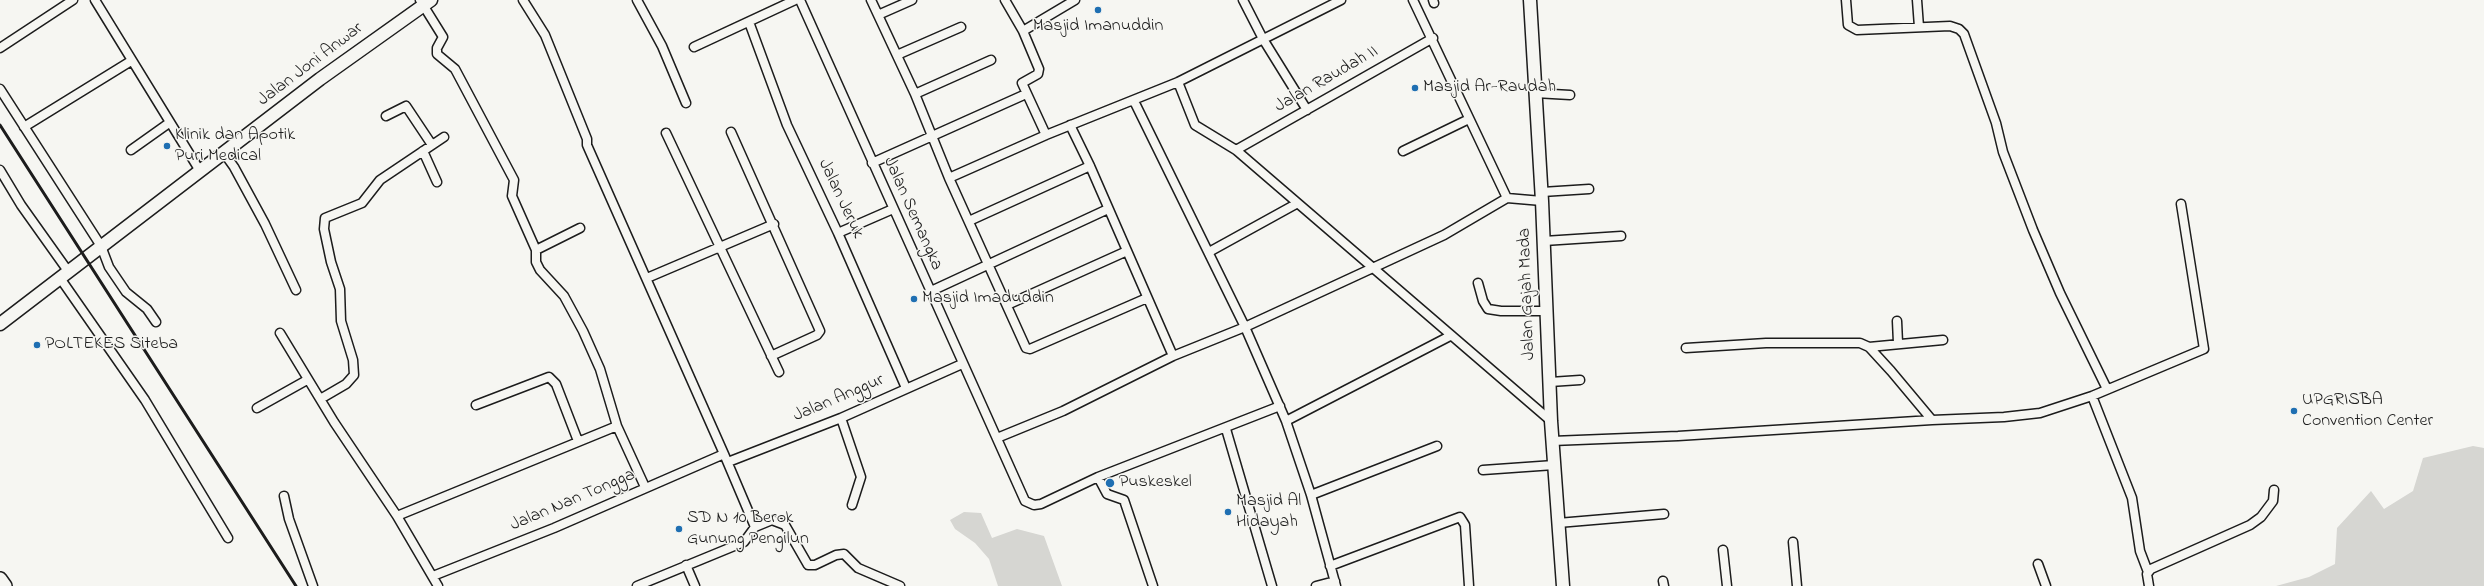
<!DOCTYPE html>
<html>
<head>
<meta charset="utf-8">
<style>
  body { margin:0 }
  canvas { display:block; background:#f6f6f2 }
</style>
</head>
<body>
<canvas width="2484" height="586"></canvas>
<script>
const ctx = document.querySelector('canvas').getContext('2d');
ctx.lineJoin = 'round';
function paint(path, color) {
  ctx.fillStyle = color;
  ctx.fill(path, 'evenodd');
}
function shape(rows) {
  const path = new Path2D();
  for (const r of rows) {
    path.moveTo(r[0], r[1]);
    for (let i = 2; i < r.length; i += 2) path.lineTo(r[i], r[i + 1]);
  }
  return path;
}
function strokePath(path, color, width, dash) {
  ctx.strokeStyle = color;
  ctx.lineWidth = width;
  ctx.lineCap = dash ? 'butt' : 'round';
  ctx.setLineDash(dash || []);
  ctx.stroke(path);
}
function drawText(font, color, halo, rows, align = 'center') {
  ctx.font = font + ' "Indie Flower",sans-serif';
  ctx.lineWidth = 3;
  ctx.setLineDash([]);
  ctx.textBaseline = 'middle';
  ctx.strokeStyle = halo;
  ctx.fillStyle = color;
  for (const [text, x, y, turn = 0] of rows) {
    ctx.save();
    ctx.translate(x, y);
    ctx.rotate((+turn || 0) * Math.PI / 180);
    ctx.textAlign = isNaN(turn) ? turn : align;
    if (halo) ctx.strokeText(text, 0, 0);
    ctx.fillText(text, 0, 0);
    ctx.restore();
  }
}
const green = shape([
  [2473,446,2484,448,2484,586,2276,586,2309,577,2335,564,2337,528,2371,491,2384,509,2413,491,2423,458],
  [964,512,981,513,992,538,1017,529,1044,536,1062,586,998,586,989,559,975,543,955,529,950,520]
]);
const street = shape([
  [95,0,200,171],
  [420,0,443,37,437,48,437,54,455,69,514,180,512,196,536,250,536,262,540,270,564,296,583,331,600,369,617,426,645,487],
  [523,0,545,35,587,139,587,145,724,454,755,527],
  [637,0,662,46,686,103],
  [800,0,1025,501,1034,505,1041,504,1098,477,1280,406],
  [871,0,915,94,949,178,1026,348,1030,349,1147,298],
  [1005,0,1023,31,1039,69,1038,74,1022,83,1046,135],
  [1243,0,1263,39,1307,110],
  [1413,0,1507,198,1542,201],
  [1433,0,1434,3],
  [1846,0,1848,25,1857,30,1950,26,1959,29,1964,34,1996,123,2003,152,2033,230,2060,293,2107,389],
  [1917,0,1919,27],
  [878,15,912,0],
  [749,22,787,125,838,233,906,388],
  [1023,31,1075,0],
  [694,47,795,0],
  [0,48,73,0],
  [897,55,961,27],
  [1178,82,1195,125,1236,150,1551,421],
  [0,89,101,246,109,267,126,292,147,309,156,322],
  [1535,93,1570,95],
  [915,94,991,60],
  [1134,101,1245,327,1286,421,1311,495,1336,586],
  [386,116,406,106,432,145],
  [1070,125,1090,166,1173,356],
  [24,127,131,61],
  [731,132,820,331,817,335,771,356],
  [666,133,779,372],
  [131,150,169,123],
  [1236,150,1433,38],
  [423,151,437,182],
  [1403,151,1469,119],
  [224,153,234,167,265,224,296,290],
  [872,163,1026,94],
  [0,170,21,205,68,271],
  [949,178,1046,135,1178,82,1341,0],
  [1542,192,1589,189],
  [969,221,1090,166],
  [838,233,893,209],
  [1544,241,1621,236],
  [536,250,580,228],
  [1209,252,1296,204],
  [60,278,145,400,228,538],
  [647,278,774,224],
  [1478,283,1483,301,1488,309,1501,311,1547,311],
  [929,292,1108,209],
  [1007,305,1127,251],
  [1897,321,1898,343],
  [280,333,334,422,397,516,438,586],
  [1869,347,1943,340],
  [1550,382,1580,380],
  [2092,396,2132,498,2140,551,2148,572],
  [322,398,346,384,354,375,353,360,341,321,340,289,331,262,324,229,325,218,362,203,380,180,444,137],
  [476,405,549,377,556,384,578,441],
  [257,408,307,380],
  [841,418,861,477,852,505],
  [1932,420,2004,417,2040,413,2092,396,2204,349,2181,204],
  [1286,421,1450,336],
  [1226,429,1272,586],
  [997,438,1063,411,1173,356,1245,327,1444,235,1507,198],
  [1552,441,1678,436,1932,420,1891,371,1869,347,1860,343,1766,343,1686,348],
  [728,462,841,418,962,364],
  [1483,470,1554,465],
  [1098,477,1107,494,1124,500,1153,586],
  [1311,495,1437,446],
  [284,496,289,519,313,586],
  [397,516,617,426],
  [1558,523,1664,514],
  [1793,542,1797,586],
  [1723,550,1727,586],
  [2038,564,2046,586],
  [686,565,695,586],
  [1330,566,1460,517,1465,525,1469,586],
  [433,576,554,528,724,454],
  [1663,581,1664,586],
  [637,586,744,542,755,527,772,520,785,525,808,565,815,565,836,555,844,554,858,568,900,586],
  [1316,586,1335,581],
  [2149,586,2147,574,2151,569,2250,525,2261,517,2273,501,2274,490]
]);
const secondary = shape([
  [1530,0,1542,201,1551,421,1563,586],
  [0,324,320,79,431,0]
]);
const primary = shape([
  [0,579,5,586]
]);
const rail = shape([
  [0,125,296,586]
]);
const markers = [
  [1098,10,4,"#1f6fb2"],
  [1415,88,4,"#1f6fb2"],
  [167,146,4,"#1f6fb2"],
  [914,299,4,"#1f6fb2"],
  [37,345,4,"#1f6fb2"],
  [2294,411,4,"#1f6fb2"],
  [1110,483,5,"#1f6fb2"],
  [1228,512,4,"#1f6fb2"],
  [679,529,4,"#1f6fb2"]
];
const poiNames = [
  ["Masjid Imanuddin",1098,27,"center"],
  ["Masjid Ar-Raudah",1423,88],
  ["Klinik dan Apotik",175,136],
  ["Puri Medical",175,157],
  ["Masjid Imaduddin",922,299],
  ["POLTEKES Siteba",45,345],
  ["UPGRISBA",2302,401],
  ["Convention Center",2302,422],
  ["Puskeskel",1119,483],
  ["Masjid Al",1236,502],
  ["Hidayah",1236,523],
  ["SD N 10 Berok",687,519],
  ["Gunung Pengilun",687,540]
];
const streetNames = [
  ["Jalan Joni Anwar",311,65,-37],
  ["Jalan Raudah II",1327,80,-30],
  ["Jalan Jeruk",840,199,65],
  ["Jalan Semangka",912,214,66],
  ["Jalan Gajah Mada",1528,294,-92],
  ["Jalan Anggur",839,399,-23],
  ["Jalan Nan Tongga",573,501,-23]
];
paint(green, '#d6d6d2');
strokePath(street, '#1c1c1c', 11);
strokePath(secondary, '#1c1c1c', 15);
strokePath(primary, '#1c1c1c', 16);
strokePath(street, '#f6f6f2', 8);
strokePath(secondary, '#f6f6f2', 12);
strokePath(primary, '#f6f6f2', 13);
strokePath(rail, '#1c1c1c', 3);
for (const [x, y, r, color] of markers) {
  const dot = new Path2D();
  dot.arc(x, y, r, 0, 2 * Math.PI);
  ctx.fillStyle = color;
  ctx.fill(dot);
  strokePath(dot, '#f6f6f2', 1.5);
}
drawText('18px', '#1c1c1c', '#f6f6f2', poiNames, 'left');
drawText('18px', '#1c1c1c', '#f6f6f2', streetNames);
</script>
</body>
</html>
